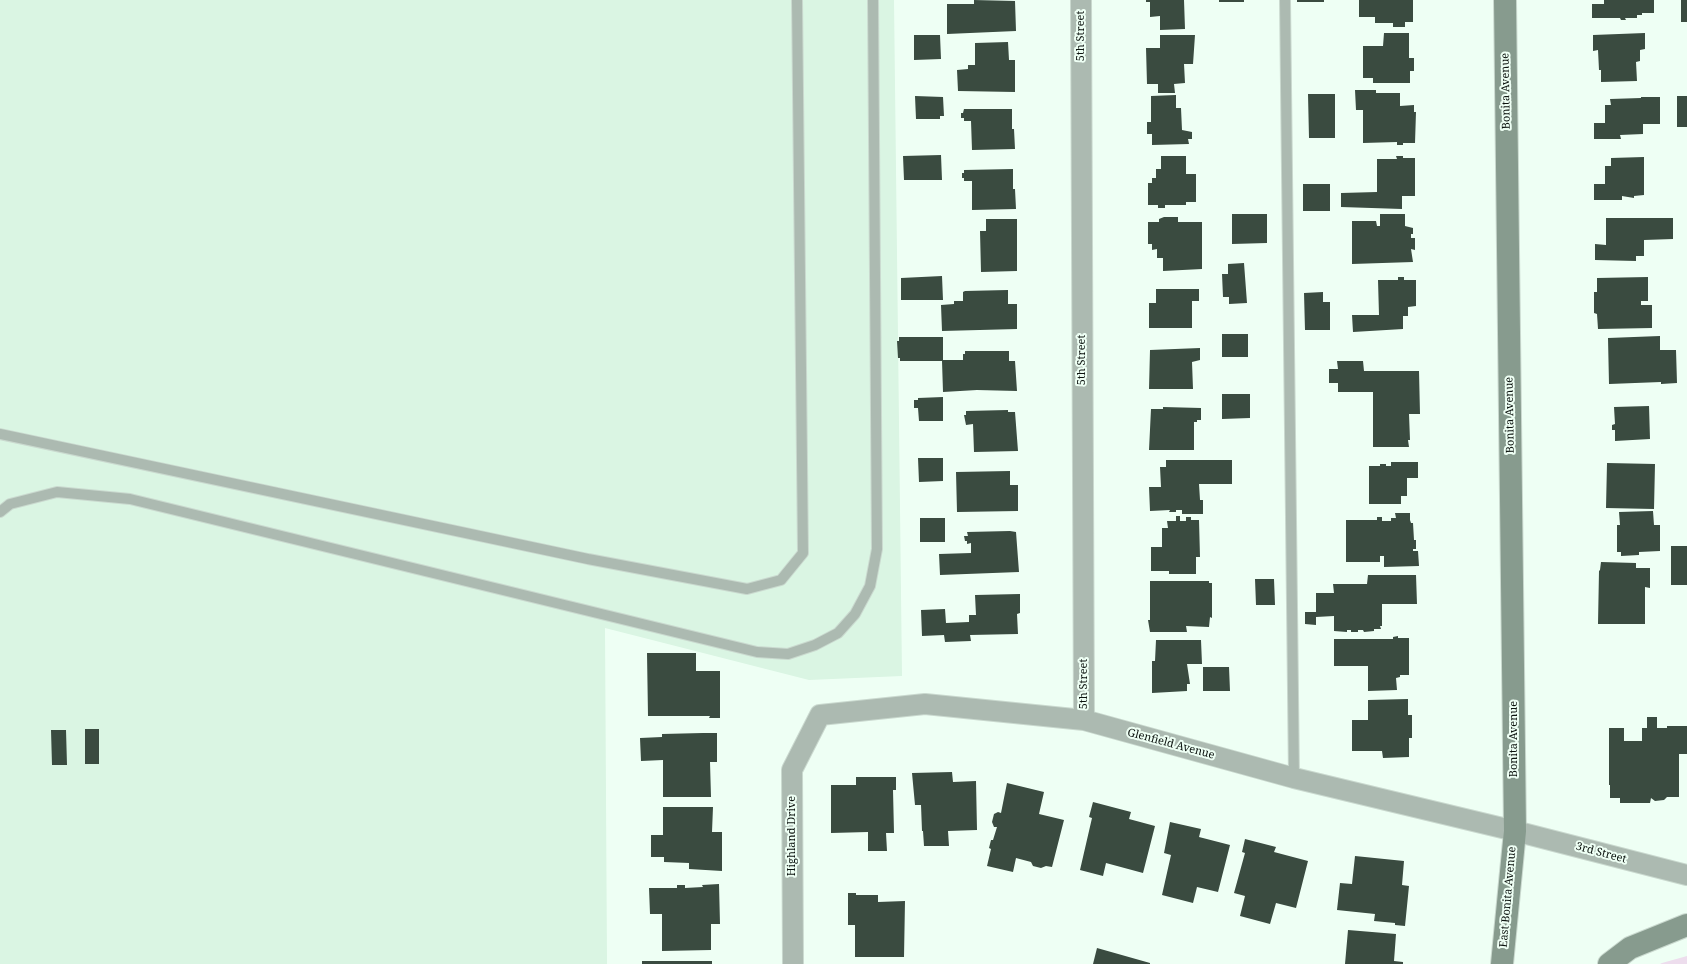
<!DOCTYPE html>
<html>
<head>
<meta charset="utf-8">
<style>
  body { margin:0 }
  canvas { display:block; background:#eefff4 }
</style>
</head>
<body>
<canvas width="1687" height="964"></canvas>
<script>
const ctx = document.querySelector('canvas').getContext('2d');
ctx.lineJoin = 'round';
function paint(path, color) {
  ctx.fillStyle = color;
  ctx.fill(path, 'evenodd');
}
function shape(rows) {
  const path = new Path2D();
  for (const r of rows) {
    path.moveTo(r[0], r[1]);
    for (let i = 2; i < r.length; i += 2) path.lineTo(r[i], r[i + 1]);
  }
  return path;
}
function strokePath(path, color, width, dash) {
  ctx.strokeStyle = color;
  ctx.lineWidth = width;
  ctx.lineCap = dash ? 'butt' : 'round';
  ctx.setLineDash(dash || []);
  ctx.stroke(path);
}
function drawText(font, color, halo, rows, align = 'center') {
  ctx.font = font + ' "Noto Serif",serif';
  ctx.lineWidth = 4;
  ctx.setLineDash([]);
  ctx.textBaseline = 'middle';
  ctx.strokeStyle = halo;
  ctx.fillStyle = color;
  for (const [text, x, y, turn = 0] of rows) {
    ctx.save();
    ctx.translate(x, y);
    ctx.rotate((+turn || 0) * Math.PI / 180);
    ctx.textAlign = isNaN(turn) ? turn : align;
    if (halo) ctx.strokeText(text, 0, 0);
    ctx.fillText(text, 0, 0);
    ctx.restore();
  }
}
const built = shape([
  [0,0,894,0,902,676,809,680,605,628,607,964,0,964]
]);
const green = shape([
  [1687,956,1687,964,1660,964,1662,963]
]);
const building = shape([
  [974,0,1015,1,1016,31,947,34,947,4,974,4],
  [1146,0,1184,0,1185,29,1160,30,1160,16,1150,17,1150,2,1146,2],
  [1219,0,1244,0,1244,2,1219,2],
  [1297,0,1324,0,1324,2,1297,2],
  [1359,0,1413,0,1413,22,1405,22,1405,27,1393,27,1393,23,1375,23,1375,17,1359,17],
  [1604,0,1654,0,1654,13,1642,13,1642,15,1637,15,1637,18,1625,18,1626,20,1621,20,1620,18,1592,18,1592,4,1604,4],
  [1681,0,1687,0,1687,22,1681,22],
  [1384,33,1409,33,1409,58,1414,58,1414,71,1410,71,1410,83,1373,83,1373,78,1363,78,1363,46,1383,46],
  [1645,33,1645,49,1640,50,1640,61,1636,62,1637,81,1601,82,1601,70,1599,70,1598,50,1593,51,1593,35],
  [914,35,940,35,941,59,914,60],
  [1160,35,1195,35,1193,64,1184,64,1185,83,1174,84,1175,93,1158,93,1158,84,1147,84,1146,48,1160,48],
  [1008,42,1009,60,1015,60,1015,92,958,91,957,70,968,69,968,65,975,65,975,43],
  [1355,90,1376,90,1376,93,1400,93,1400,106,1414,105,1414,112,1416,112,1415,143,1403,143,1403,145,1397,145,1397,142,1363,143,1363,110,1356,110],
  [1308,94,1335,94,1335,138,1309,138],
  [1176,95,1176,108,1181,108,1182,130,1192,132,1192,139,1188,139,1189,144,1152,145,1152,134,1147,134,1147,122,1151,122,1151,96],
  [915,96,943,97,944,116,940,116,940,119,916,119],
  [1677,96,1687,96,1687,127,1677,127],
  [1641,97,1660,97,1660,124,1643,124,1643,134,1620,135,1621,139,1594,139,1594,123,1605,123,1605,105,1611,105,1610,99,1641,98],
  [964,109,1012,109,1012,129,1014,129,1015,149,972,150,971,121,964,121,964,118,961,118,961,113,963,113],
  [941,155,942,180,904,180,903,156],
  [1161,156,1186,156,1186,174,1196,174,1196,202,1186,202,1186,205,1165,205,1165,208,1158,208,1158,205,1148,205,1148,183,1152,183,1152,178,1156,178,1156,169,1161,169],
  [1396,156,1403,156,1403,158,1415,158,1415,196,1402,196,1402,209,1341,207,1341,193,1377,192,1377,159,1397,159],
  [1644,157,1644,195,1634,196,1634,198,1622,196,1622,200,1594,200,1594,184,1605,184,1605,166,1611,166,1611,158],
  [1013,169,1013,189,1015,189,1016,209,972,210,972,181,964,181,964,178,962,178,962,173,964,173,964,170],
  [1303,184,1330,184,1330,211,1303,211],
  [1232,214,1267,214,1267,243,1232,244],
  [1380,214,1405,214,1405,226,1413,228,1413,234,1411,234,1411,238,1415,238,1415,250,1411,249,1413,262,1352,264,1352,221,1376,221,1377,226,1380,226],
  [1164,217,1178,217,1178,222,1202,222,1202,269,1163,271,1163,258,1157,258,1157,249,1152,250,1152,244,1148,244,1148,222,1159,222,1159,219],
  [1606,218,1673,218,1673,239,1644,240,1644,256,1636,256,1636,261,1595,260,1595,244,1606,245],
  [986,219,1017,219,1017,271,981,272,980,231,986,231],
  [1244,263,1247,303,1229,304,1229,297,1223,297,1222,274,1228,274,1228,264],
  [942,276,943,300,901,300,901,278],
  [1398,277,1404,277,1404,280,1416,280,1416,306,1408,307,1408,316,1403,316,1403,329,1353,332,1352,315,1379,315,1378,280,1398,280],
  [1648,277,1648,301,1641,301,1641,305,1652,305,1652,328,1598,329,1597,314,1594,313,1594,292,1597,292,1597,278],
  [1156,289,1199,289,1199,301,1192,301,1192,328,1149,328,1149,303,1156,303],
  [1008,290,1008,304,1017,304,1017,329,942,331,941,305,954,304,954,301,963,301,963,292,965,291],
  [1323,292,1323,302,1330,302,1330,330,1305,330,1304,293],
  [1222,334,1248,334,1248,357,1222,357],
  [1660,336,1660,350,1676,350,1677,383,1661,384,1661,382,1609,384,1608,338],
  [899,337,943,337,943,360,963,360,963,354,965,354,965,351,1009,351,1009,361,1015,361,1017,391,977,390,943,392,942,361,900,361,900,358,898,358,897,341,899,341],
  [1200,348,1200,360,1192,362,1193,389,1149,389,1150,350],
  [1337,361,1363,361,1364,371,1419,371,1420,414,1409,414,1410,440,1408,440,1409,447,1373,447,1373,392,1338,392,1338,383,1329,383,1329,369,1338,369],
  [1222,394,1250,394,1250,418,1222,419],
  [943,397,943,421,919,421,918,408,914,408,914,400,918,400,918,398],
  [1649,406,1650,439,1615,441,1615,430,1612,430,1612,425,1615,424,1614,407],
  [1163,407,1201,408,1201,420,1197,420,1197,422,1194,422,1194,450,1149,450,1151,409,1163,409],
  [1008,410,1008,412,1015,412,1018,451,974,452,973,424,966,425,964,415,966,415,966,411],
  [918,458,943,458,943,481,919,482],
  [1166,460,1232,460,1232,484,1199,484,1200,500,1203,500,1203,514,1182,514,1182,510,1176,510,1176,512,1169,512,1170,510,1150,511,1149,487,1161,487,1160,467,1166,467],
  [1391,462,1418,462,1418,478,1407,478,1407,496,1401,496,1401,504,1369,504,1369,466,1380,466,1380,464,1386,464,1386,466,1391,466],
  [1607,463,1655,464,1654,509,1606,508],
  [1010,471,1010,485,1018,485,1018,511,957,512,956,472],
  [1653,511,1654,525,1660,525,1660,551,1639,552,1639,555,1621,556,1621,552,1617,552,1617,525,1620,525,1619,512],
  [1395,513,1410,513,1410,520,1411,523,1413,523,1414,540,1416,540,1416,549,1413,549,1413,551,1418,551,1419,566,1384,567,1384,556,1380,556,1380,562,1346,562,1346,520,1377,520,1377,517,1382,517,1382,521,1391,521,1391,518,1396,518],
  [1176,516,1180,516,1180,521,1186,521,1186,517,1191,517,1191,520,1199,520,1200,557,1196,557,1196,574,1169,574,1169,571,1151,571,1151,547,1162,547,1162,528,1168,528,1167,521,1176,521],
  [920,518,945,518,945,542,920,542],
  [1010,531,1016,532,1019,572,940,575,939,554,971,553,971,543,967,544,967,541,965,541,964,536,968,536,967,532],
  [1671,546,1687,546,1687,585,1671,585],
  [1601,562,1636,563,1636,568,1650,568,1650,588,1645,587,1645,624,1598,624,1599,571,1600,570],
  [1368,575,1416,575,1417,604,1382,604,1382,626,1380,626,1381,629,1374,629,1374,631,1364,632,1363,630,1358,630,1358,632,1351,632,1351,630,1347,630,1347,632,1334,631,1334,616,1316,617,1316,625,1305,624,1305,612,1316,612,1316,593,1334,593,1333,584,1367,584],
  [1255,579,1274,579,1275,605,1256,605],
  [1150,581,1209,581,1209,583,1212,583,1212,618,1210,617,1209,627,1186,626,1187,632,1150,632,1148,620,1150,620],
  [1020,594,1020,613,1017,614,1018,634,970,635,971,641,945,642,944,635,922,636,921,610,945,609,946,623,969,622,969,615,976,615,975,595],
  [1398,636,1398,638,1409,638,1409,675,1400,675,1400,677,1396,678,1397,690,1368,691,1368,666,1334,666,1334,639,1393,639,1393,637],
  [1156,640,1201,640,1202,664,1187,664,1190,684,1187,684,1187,691,1152,693,1152,661,1155,661],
  [647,653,696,653,696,671,720,671,720,718,709,718,710,716,648,716],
  [1203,667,1229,667,1230,691,1203,691],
  [1408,699,1408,715,1412,715,1412,738,1409,738,1409,757,1383,758,1382,751,1352,751,1352,720,1368,720,1368,700],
  [1647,717,1657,717,1657,728,1667,728,1667,726,1687,726,1687,754,1679,754,1679,797,1667,797,1664,800,1655,801,1651,798,1650,803,1620,803,1620,798,1610,798,1610,785,1609,785,1609,728,1624,728,1624,741,1642,741,1642,728,1647,728],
  [85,729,99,729,99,764,85,764],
  [51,730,66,730,67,765,52,765],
  [703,733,717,733,717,762,710,762,711,797,663,797,663,760,641,761,640,738,662,737,662,734],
  [952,772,953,782,976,781,977,830,948,831,949,846,924,846,923,831,922,831,921,805,915,805,912,773],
  [856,777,896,777,896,790,893,790,894,833,886,833,887,851,868,851,868,832,831,833,831,785,856,785],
  [1007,783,1044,792,1039,814,1064,820,1052,867,1046,866,1041,868,1033,866,1031,862,1016,858,1013,872,987,866,991,849,989,848,991,840,993,840,997,827,994,827,992,822,994,814,998,812,1001,813],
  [1093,802,1131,812,1129,819,1155,826,1143,873,1106,863,1103,876,1080,870,1092,818,1089,817],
  [663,807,713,807,712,832,722,832,722,871,689,869,689,863,664,862,664,857,651,857,651,835,663,835],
  [1170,822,1201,829,1199,837,1230,845,1218,892,1197,887,1193,903,1162,895,1171,855,1164,853],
  [1245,839,1276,847,1274,852,1308,861,1296,908,1276,903,1270,924,1240,916,1245,896,1234,893,1245,853,1242,852],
  [1355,856,1404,861,1402,885,1409,886,1405,926,1395,925,1395,923,1374,921,1375,914,1337,910,1340,883,1352,884],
  [719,884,720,924,711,924,711,950,662,951,662,914,650,914,649,888,677,888,677,885,685,885,685,888,703,887,702,885],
  [848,893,856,893,856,895,878,895,878,902,905,901,904,957,855,957,855,925,848,925],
  [1348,930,1396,934,1394,961,1403,962,1403,964,1345,964],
  [1097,948,1150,963,1150,964,1093,964],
  [642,961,712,961,712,964,642,964]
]);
const lane = shape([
  [1285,0,1294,778],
  [0,434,588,559,747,589,781,580,803,553,797,0],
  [0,512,10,504,57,492,130,499,757,652,788,654,815,645,838,633,855,614,870,586,877,549,873,0]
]);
const street = shape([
  [1081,0,1084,720],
  [793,964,792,770,820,715,925,704,1084,720,1294,778,1515,831,1687,875]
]);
const secondary = shape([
  [1502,964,1515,831,1505,0],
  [1609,964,1630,948,1687,925]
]);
const streetNames = [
  ["5th Street",1081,36,-90],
  ["Bonita Avenue",1506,91,-91],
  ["5th Street",1082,360,-90],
  ["Bonita Avenue",1510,415,-91],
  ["5th Street",1084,684,-90],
  ["Bonita Avenue",1514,739,-90],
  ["Glenfield Avenue",1171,744,15],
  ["Highland Drive",792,836,-90],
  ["3rd Street",1601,853,15],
  ["East Bonita Avenue",1508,897,-85]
];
paint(built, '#daf5e3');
paint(green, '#eddded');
paint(building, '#3a4b40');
strokePath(lane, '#cad9cf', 12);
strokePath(street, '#cad9cf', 22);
strokePath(secondary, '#cad9cf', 24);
strokePath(lane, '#acbab1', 10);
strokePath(street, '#acbab1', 20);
strokePath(secondary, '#879b8e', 22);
drawText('11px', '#0b120e', '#eefff4', streetNames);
</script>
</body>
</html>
